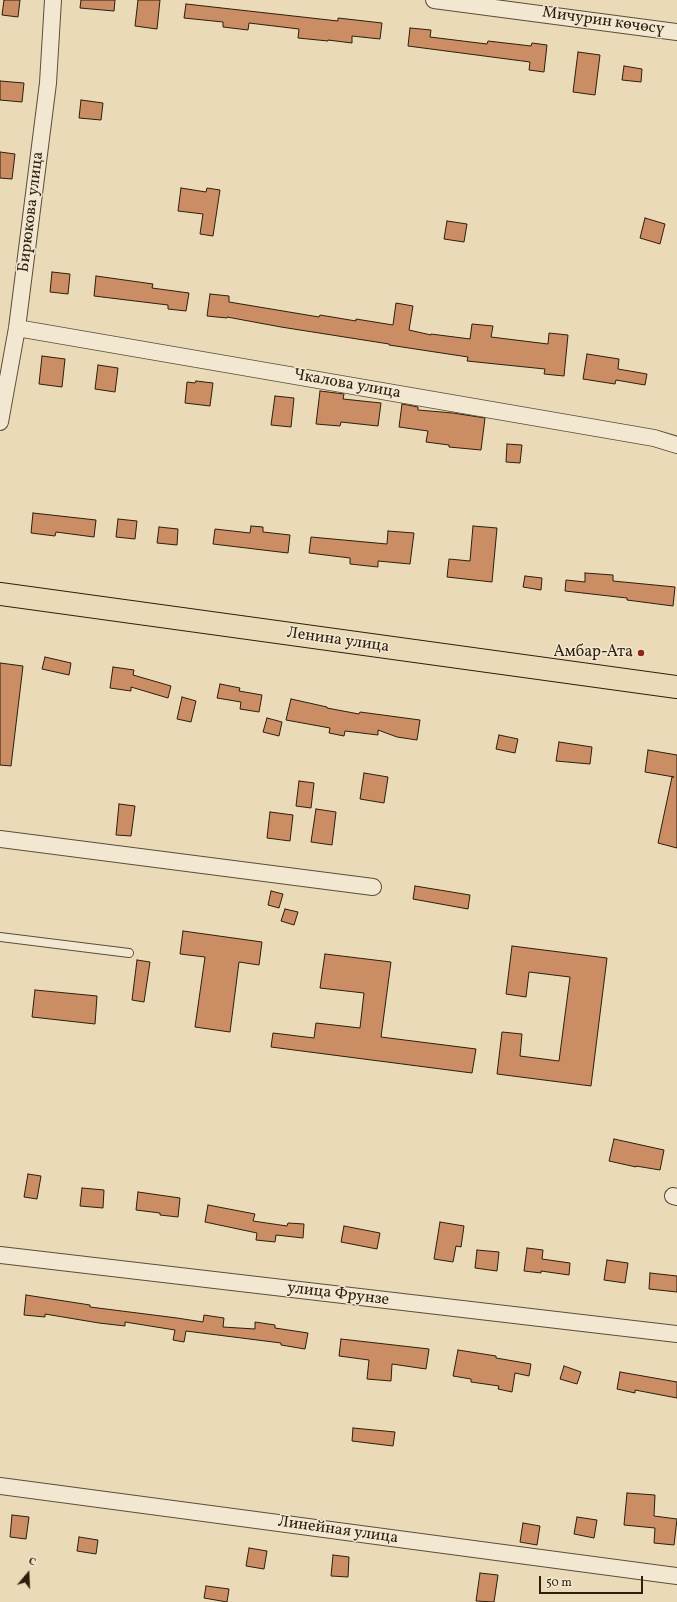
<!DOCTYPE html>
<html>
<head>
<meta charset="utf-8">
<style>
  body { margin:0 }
  #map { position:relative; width:677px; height:1602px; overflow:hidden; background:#ebdab7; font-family:Vollkorn,serif }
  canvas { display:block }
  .north { position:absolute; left:8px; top:1554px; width:40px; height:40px; -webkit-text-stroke:3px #f2e7d0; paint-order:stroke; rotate:19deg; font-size:11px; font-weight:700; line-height:16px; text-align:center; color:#2d1e0e }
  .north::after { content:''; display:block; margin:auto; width:14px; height:18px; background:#2d1e0e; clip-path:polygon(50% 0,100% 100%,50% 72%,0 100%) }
  .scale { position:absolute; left:539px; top:1576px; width:104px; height:18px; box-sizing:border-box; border:2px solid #2d1e0e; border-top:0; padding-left:5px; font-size:12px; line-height:14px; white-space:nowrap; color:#2d1e0e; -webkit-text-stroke:3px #f2e7d0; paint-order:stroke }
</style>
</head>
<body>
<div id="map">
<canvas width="677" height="1602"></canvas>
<div class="north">С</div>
<div class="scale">50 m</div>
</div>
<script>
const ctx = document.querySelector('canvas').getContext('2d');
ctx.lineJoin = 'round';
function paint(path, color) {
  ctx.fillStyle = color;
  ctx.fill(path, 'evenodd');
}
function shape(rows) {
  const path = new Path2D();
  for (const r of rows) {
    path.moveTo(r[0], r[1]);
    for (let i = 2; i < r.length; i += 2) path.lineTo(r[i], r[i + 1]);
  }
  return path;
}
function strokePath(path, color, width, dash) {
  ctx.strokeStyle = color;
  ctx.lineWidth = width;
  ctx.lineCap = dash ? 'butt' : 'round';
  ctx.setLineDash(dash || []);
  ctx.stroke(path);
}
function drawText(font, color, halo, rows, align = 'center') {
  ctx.font = font + ' Vollkorn,serif';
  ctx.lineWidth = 3;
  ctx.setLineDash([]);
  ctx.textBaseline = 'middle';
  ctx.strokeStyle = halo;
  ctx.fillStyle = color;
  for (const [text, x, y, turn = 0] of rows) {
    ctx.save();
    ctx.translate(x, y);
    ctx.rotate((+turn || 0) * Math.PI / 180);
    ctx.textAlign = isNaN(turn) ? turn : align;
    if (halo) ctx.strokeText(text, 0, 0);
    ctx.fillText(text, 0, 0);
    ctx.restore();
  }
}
const building = shape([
  [4,0,20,0,18,17,2,15,4,0],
  [81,0,115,0,114,11,80,8,81,0],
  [138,0,160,0,157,29,135,26,138,0],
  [186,4,338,21,338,18,382,23,380,39,352,36,352,43,328,40,328,41,298,38,299,29,249,23,248,30,223,27,223,22,184,18,186,4],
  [410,28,431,30,430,37,487,44,488,41,531,46,532,43,547,45,544,72,529,70,530,62,408,46,410,28],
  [578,52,600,55,595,95,573,92,578,52],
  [624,66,642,69,641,82,622,80,624,66],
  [0,81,24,83,22,102,0,100,0,81],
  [81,100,103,103,101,120,79,118,81,100],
  [0,152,15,154,12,179,0,178,0,152],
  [181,188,206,192,207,188,220,190,213,236,200,234,203,214,178,211,181,188],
  [645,218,665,224,660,244,640,238,645,218],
  [447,221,467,224,464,242,444,239,447,221],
  [52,272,70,274,68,294,50,292,52,272],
  [96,276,153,284,152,288,189,293,186,311,168,309,168,305,94,296,96,276],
  [210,294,229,296,229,302,319,317,320,315,356,321,356,319,393,325,396,303,413,306,409,330,431,335,431,334,470,339,472,324,493,326,491,337,548,344,549,333,568,335,564,376,544,374,545,369,467,361,468,357,389,345,389,344,281,327,227,317,227,318,207,316,210,294],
  [587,354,619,359,618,369,647,374,645,385,616,380,615,384,583,379,587,354],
  [42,356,65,359,62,387,39,384,42,356],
  [98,365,118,368,115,392,95,389,98,365],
  [196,381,213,383,210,406,185,403,187,382,195,383,196,381],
  [320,391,344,394,343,399,381,403,378,426,341,422,340,426,316,424,320,391],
  [275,396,294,398,291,427,271,425,275,396],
  [402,404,418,407,418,410,453,413,485,418,481,450,449,447,449,445,426,442,428,431,399,427,402,404],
  [507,444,522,445,520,463,506,462,507,444],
  [33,513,96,520,94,537,56,532,55,536,31,533,33,513],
  [118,519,137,521,135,539,116,537,118,519],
  [251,526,263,527,263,532,290,535,288,553,213,544,215,529,250,533,251,526],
  [473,526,497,528,492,582,447,577,449,559,470,561,473,526],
  [159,527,178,529,177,545,157,543,159,527],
  [388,531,414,533,410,564,378,561,378,567,350,564,350,558,309,553,311,537,387,544,388,531],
  [585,573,613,575,613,581,675,587,673,606,627,600,627,598,565,591,566,580,585,582,585,573],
  [525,576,542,578,541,590,523,587,525,576],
  [45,657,71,663,69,675,42,669,45,657],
  [0,663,23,666,11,766,0,765,0,663],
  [113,667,134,670,133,675,171,686,168,698,131,687,131,691,110,688,113,667],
  [220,684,240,688,239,691,262,695,259,712,240,709,241,702,217,698,220,684],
  [182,697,196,701,191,722,177,719,182,697],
  [291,699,327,707,327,708,359,714,360,712,420,720,417,740,397,737,378,730,378,735,345,731,344,736,329,733,330,728,286,720,291,699],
  [267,718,282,722,279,736,263,732,267,718],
  [499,735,518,739,515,753,496,749,499,735],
  [559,742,592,747,590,764,556,761,559,742],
  [648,750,677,755,677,848,658,843,672,777,674,777,645,772,648,750],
  [364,773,388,777,384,803,360,799,364,773],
  [299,781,314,783,311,808,296,806,299,781],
  [119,804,135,806,131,836,116,835,119,804],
  [316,809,336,812,332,845,311,842,316,809],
  [270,812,293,815,290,841,267,838,270,812],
  [415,886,470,895,468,909,413,899,415,886],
  [271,891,283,894,279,908,268,905,271,891],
  [285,909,298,912,294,925,281,921,285,909],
  [183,931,262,942,259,965,239,962,230,1032,195,1027,205,957,180,954,183,931],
  [512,946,607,958,591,1086,497,1074,502,1032,522,1034,520,1056,559,1061,570,977,529,972,526,997,506,994,512,946],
  [325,954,391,962,381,1037,476,1049,472,1073,271,1047,273,1033,314,1038,316,1023,360,1028,364,993,320,988,325,954],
  [137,960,150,962,144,1002,132,1000,137,960],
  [35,990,97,996,95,1024,32,1017,35,990],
  [614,1139,664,1150,660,1170,636,1166,636,1167,609,1161,614,1139],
  [28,1174,41,1176,37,1199,24,1197,28,1174],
  [82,1188,104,1190,103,1208,80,1206,82,1188],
  [138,1192,180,1198,178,1217,160,1215,160,1213,136,1210,138,1192],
  [208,1205,255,1214,253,1221,287,1226,288,1223,304,1224,303,1238,276,1235,275,1242,256,1240,257,1233,205,1222,208,1205],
  [440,1222,464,1226,461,1247,456,1246,453,1262,434,1259,440,1222],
  [344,1226,380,1233,377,1249,341,1242,344,1226],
  [527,1248,543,1250,542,1259,570,1263,569,1275,541,1271,541,1273,524,1271,527,1248],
  [477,1250,499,1252,497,1271,475,1268,477,1250],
  [607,1260,628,1263,625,1283,604,1280,607,1260],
  [650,1273,677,1276,677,1292,649,1289,650,1273],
  [26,1295,90,1305,90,1307,177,1318,203,1322,204,1315,224,1318,223,1327,255,1329,255,1322,275,1325,275,1328,308,1333,305,1349,281,1345,281,1343,186,1331,184,1342,173,1340,175,1330,125,1322,125,1326,99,1323,45,1314,45,1317,24,1315,26,1295],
  [341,1339,429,1349,426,1369,392,1364,391,1381,367,1379,369,1360,339,1356,341,1339],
  [458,1350,496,1356,496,1358,531,1364,529,1376,515,1373,512,1392,498,1389,499,1386,471,1382,471,1379,453,1376,458,1350],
  [564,1366,581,1372,577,1384,560,1379,564,1366],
  [620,1372,677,1382,677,1398,635,1390,635,1393,617,1389,620,1372],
  [353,1428,395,1432,393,1446,352,1441,353,1428],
  [627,1493,655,1495,654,1516,677,1519,674,1545,654,1543,655,1528,624,1525,627,1493],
  [12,1515,29,1517,26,1539,10,1537,12,1515],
  [577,1517,597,1520,594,1538,574,1534,577,1517],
  [523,1523,540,1526,537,1545,520,1542,523,1523],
  [79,1537,98,1540,96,1554,77,1551,79,1537],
  [249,1548,267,1551,264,1569,246,1566,249,1548],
  [333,1555,349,1557,348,1577,331,1576,333,1555],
  [480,1573,498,1575,494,1602,476,1601,480,1573],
  [206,1586,229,1589,227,1602,204,1598,206,1586]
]);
const service = shape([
  [0,937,129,953]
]);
const minor = shape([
  [434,0,677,32],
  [17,328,654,438,677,445],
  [0,422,17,328,48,83,53,0],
  [0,839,373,887],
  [673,1196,677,1197],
  [0,1255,677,1334],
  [0,1486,677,1576]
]);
const primary = shape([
  [0,594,677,687]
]);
const markers = [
  [641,653,4,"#8f2418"]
];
const streetNames = [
  ["Мичурин көчөсү",603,22,8],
  ["Бирюкова улица",32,212,-83],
  ["Чкалова улица",347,385,10],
  ["Ленина улица",338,641,8],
  ["улица Фрунзе",338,1295,7],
  ["Линейная улица",338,1531,8]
];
const poiNames = [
  ["Амбар-Ата",633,653]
];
paint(building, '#ca8d64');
strokePath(building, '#2d1e0e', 1);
strokePath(service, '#5c4d38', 10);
strokePath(minor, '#5c4d38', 18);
strokePath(primary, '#2d1e0e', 24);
strokePath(service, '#f2e7d0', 8);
strokePath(minor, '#f2e7d0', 16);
strokePath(primary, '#ebdab7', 22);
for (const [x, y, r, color] of markers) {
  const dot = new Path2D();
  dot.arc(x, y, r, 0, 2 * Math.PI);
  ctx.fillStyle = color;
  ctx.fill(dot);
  strokePath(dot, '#f2e7d0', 1.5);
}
drawText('16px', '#2d1e0e', '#f2e7d0', streetNames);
drawText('16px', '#2d1e0e', '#f2e7d0', poiNames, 'right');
</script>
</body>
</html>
